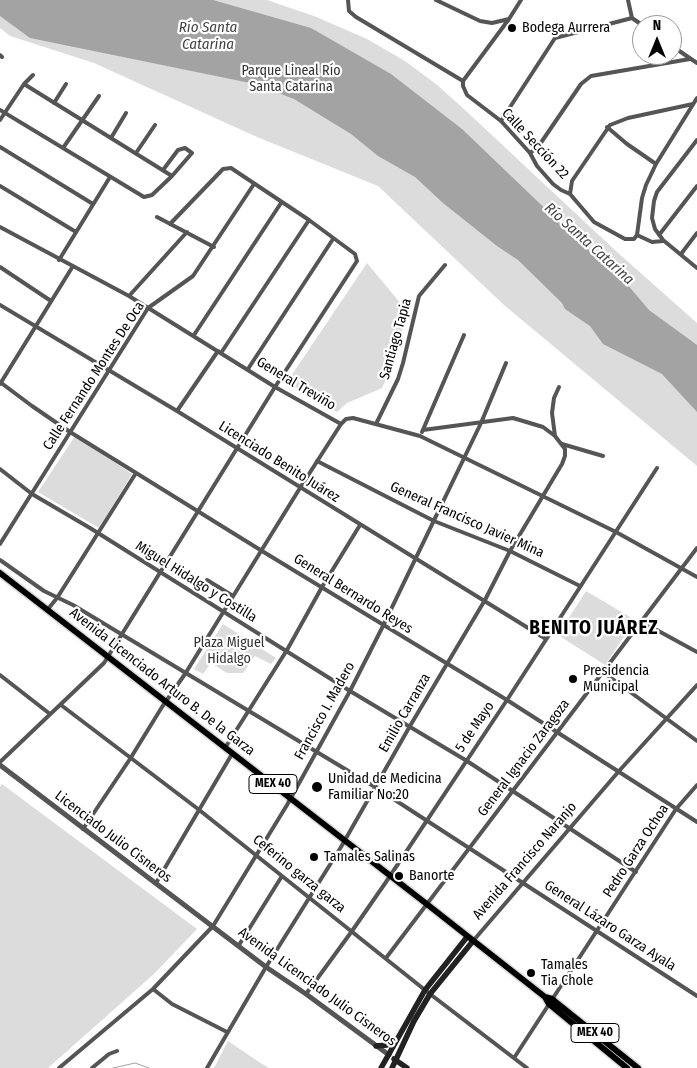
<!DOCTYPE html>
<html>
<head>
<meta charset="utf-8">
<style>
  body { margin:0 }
  #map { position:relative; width:697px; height:1068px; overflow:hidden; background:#fff; font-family:"Fira Sans Condensed",sans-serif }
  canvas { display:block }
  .north { position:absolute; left:632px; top:15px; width:50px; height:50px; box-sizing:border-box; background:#fff; border:1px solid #999; border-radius:50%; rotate:0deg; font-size:14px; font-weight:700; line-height:20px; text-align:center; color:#000 }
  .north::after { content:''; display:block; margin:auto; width:18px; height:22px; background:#000; clip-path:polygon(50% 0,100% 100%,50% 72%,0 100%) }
</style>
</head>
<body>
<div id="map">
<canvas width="697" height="1068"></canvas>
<div class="north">N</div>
</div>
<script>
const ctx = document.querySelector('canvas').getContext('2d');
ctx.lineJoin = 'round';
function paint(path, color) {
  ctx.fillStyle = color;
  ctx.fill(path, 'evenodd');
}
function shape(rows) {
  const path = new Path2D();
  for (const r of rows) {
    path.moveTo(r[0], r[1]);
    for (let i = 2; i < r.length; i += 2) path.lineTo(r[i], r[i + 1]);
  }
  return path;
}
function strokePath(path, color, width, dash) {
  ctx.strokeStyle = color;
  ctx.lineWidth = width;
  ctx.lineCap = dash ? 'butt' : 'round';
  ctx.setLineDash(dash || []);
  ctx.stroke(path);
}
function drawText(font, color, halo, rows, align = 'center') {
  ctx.font = font + ' "Fira Sans Condensed",sans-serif';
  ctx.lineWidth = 4.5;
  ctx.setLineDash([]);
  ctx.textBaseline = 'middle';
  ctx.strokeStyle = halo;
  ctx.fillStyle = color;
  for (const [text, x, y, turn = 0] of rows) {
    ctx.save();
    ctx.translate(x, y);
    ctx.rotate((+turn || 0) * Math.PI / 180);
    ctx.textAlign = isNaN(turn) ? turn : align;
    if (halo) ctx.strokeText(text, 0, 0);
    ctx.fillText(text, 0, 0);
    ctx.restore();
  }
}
const green = shape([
  [0,0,267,0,314,16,367,39,405,61,436,84,465,110,617,252,697,323,697,466,504,305,378,186,257,137,94,63,10,36,0,28],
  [367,263,407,311,395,360,382,388,347,403,337,412,287,382],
  [75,436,132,474,99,528,38,492],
  [586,591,635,620,605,665,558,635],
  [223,624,276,658,271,664,255,656,243,673,227,673,211,663,203,674,194,669],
  [2,784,197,929,155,973,48,1068,0,1068,0,787],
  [228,1041,259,1062,269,1068,214,1068]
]);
const water = shape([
  [0,0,213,0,311,28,391,74,462,129,604,265,626,283,649,310,697,345,697,412,662,374,603,344,590,326,565,309,562,303,518,260,497,246,443,203,415,177,378,156,351,134,294,99,255,84,30,38,0,16]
]);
const stream = shape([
  [113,1068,135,1063,149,1068]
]);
const minor = shape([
  [348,0,349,11,356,17,463,81,463,86,467,95,501,121,530,153,537,166,553,184,561,190,570,194,594,222,625,239,634,239,637,235],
  [436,0,480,21,492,23,509,19],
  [628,0,632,18,642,25],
  [672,46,697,63],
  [0,55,2,57],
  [463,81,509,19,521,0],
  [24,84,172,176],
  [54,103,66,84],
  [0,110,144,197,152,195,172,176,192,153,185,148,178,150,163,170],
  [0,120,24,84,33,75],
  [501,121,555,38,632,18],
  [607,127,627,144,656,164],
  [111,138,126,113],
  [697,140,657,192,654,201,652,218,655,229,663,240,697,268],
  [0,147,93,204],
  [63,148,99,96],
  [136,153,155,125],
  [530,153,538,147,581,84,591,76,690,59],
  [0,186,76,232],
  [570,194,572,181,610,125,628,118,693,104],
  [157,217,214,247],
  [0,227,129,296,275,387,341,424,346,419,353,418,420,436,616,532,697,577],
  [637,235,642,198,646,185,656,164,697,98],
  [637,235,652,242,663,241],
  [659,235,697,186],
  [681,254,697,233],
  [59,260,110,177],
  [0,267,51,301],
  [129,296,187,232],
  [0,305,177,411,546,639],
  [194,335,281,203],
  [221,353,309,220],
  [248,369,333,239],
  [0,382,32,406,70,432,262,551,507,700,697,822],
  [0,384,73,266],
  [177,411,218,351],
  [376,424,398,379,403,363,419,296,445,265],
  [423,430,513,418,543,427,555,436],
  [422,432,464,335],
  [562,444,603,456],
  [317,461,434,521,510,551,580,586],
  [0,469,32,494,90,528,350,691,467,761,636,872],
  [0,544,148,308,193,276,254,184],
  [0,560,44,591,73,605,375,787,697,996],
  [207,580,233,596],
  [48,609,57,598,136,473],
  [642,622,697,652],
  [603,672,697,741],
  [0,675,50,714],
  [61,705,198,809,430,994,527,1068],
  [225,748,287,650,322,587,360,525],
  [0,762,104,663,275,387,357,261,355,254,309,220,231,168,223,169,170,224],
  [83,829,130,759,162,707,185,674,300,488,341,424],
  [156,883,232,754],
  [473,941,619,771,697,685],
  [239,945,282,876],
  [386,958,697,548],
  [153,989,172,1004,227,1032],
  [306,994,352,931,386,882,507,700,657,468],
  [514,1058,676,809,697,785],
  [59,1068,153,989,213,926,287,805,350,691,383,626,481,423,506,363],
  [92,1068,109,1054,117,1051],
  [207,1068,266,967,341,847,410,726,485,600,510,551,562,464,565,456,565,449,555,436,552,413,554,398,559,387]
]);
const tertiary = shape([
  [0,765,266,967,306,994,389,1055]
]);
const secondary = shape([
  [376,1046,387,1045,396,1039],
  [394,1059,407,1068],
  [381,1068,425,990,467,937],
  [392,1068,414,1021,430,994,473,941]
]);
const primary = shape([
  [0,573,428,905,545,997,549,1004,627,1068],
  [545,997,552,999,638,1068]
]);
const markers = [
  [512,28,5,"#000"],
  [573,679,5,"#000"],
  [317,787,6,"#000"],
  [314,857,5,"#000"],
  [399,876,5,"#000"],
  [531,973,5,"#000"]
];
const shields = [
  [273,784,48],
  [595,1033,48]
];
const shieldNames = [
  ["MEX 40",273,784],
  ["MEX 40",595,1033]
];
const poiNames = [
  ["Bodega Aurrera",522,28],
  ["Presidencia",583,671],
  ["Municipal",583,687],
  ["Unidad de Medicina",328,779],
  ["Familiar No:20",328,795],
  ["Tamales Salinas",324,857],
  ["Banorte",409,876],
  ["Tamales",541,965],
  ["Tia Chole",541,981]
];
const parkNames = [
  ["Parque Lineal Río",291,71],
  ["Santa Catarina",291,87],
  ["Plaza Miguel",229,643],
  ["Hidalgo",229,659]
];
const streetNames = [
  ["Calle Sección 22",535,144,47],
  ["Santiago Tapia",396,339,-74],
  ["Calle Fernando Montes De Oca",94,376,-57],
  ["General Treviño",296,384,31],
  ["Licenciado Benito Juárez",279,462,32],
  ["General Francisco Javier Mina",467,520,24],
  ["Miguel Hidalgo y Costilla",196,582,32],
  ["General Bernardo Reyes",353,594,32],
  ["Avenida Licenciado Arturo B. De la Garza",162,682,38],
  ["Francisco I. Madero",325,711,-61],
  ["Emilio Carranza",405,713,-60],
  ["5 de Mayo",475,727,-56],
  ["General Ignacio Zaragoza",524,758,-53],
  ["Licenciado Julio Cisneros",113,837,37],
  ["Pedro Garza Ochoa",636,851,-57],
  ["Avenida Francisco Naranjo",525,861,-49],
  ["Ceferino garza garza",299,874,39],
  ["General Lázaro Garza Ayala",610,926,33],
  ["Avenida Licenciado Julio Cisneros",317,987,36]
];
const waterNames = [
  ["Río Santa",208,28],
  ["Catarina",208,45],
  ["Río Santa Catarina",589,244,42]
];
const districtNames = [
  ["BENITO JUÁREZ",594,629]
];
paint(green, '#dcdcdc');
paint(water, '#a3a3a3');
strokePath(stream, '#a3a3a3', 1);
strokePath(primary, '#dbdbdb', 9);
strokePath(minor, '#555', 4);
strokePath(tertiary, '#555', 5);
strokePath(secondary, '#222', 5.5);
strokePath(primary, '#000', 6);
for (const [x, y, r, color] of markers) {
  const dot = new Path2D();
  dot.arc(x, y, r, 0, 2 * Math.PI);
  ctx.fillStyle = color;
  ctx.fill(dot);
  strokePath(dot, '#fff', 2);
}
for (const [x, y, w] of shields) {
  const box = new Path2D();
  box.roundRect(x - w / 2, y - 9.5, w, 19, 4);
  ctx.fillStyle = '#fff';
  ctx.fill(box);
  strokePath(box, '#000', 1);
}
drawText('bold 12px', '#000', null, shieldNames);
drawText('14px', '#000', '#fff', poiNames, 'left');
drawText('14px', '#333', '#fff', parkNames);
drawText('14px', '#000', '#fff', streetNames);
drawText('italic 15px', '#444', '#fff', waterNames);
ctx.letterSpacing = '1px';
drawText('bold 19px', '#000', '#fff', districtNames);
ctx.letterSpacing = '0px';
</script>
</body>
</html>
